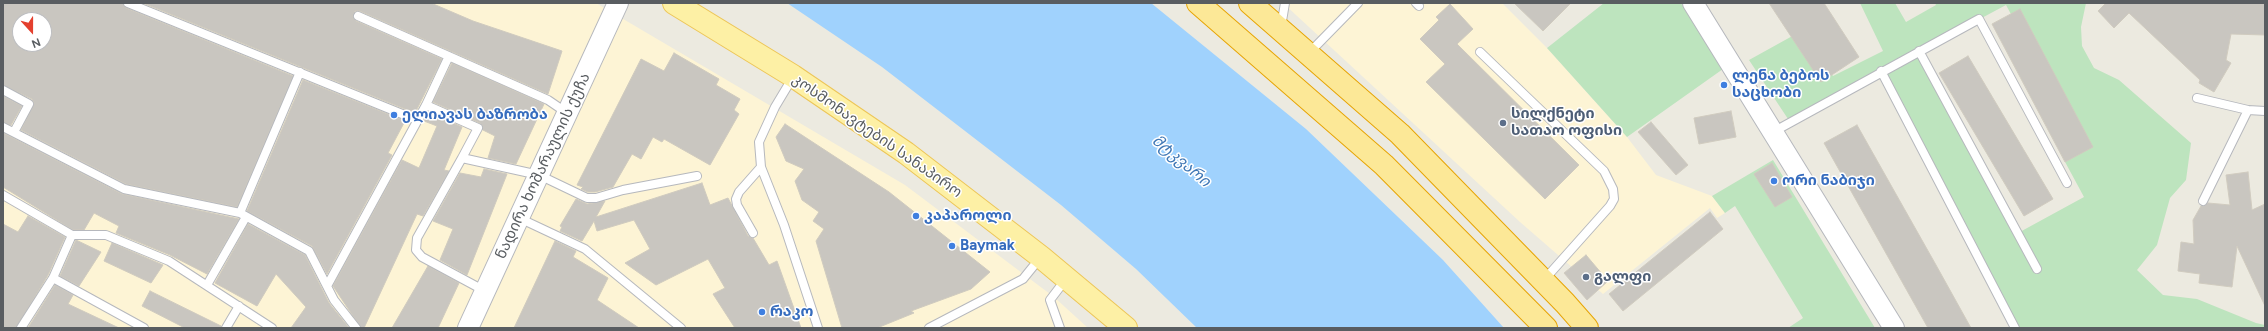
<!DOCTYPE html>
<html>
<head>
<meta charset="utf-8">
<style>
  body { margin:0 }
  #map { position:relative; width:2268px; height:331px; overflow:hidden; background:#eceae0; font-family:Figtree,sans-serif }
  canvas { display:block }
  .frame { position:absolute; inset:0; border:4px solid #595d61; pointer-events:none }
  .north { position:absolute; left:12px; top:12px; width:40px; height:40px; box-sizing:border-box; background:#fff; border:1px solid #bdbec0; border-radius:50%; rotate:159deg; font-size:11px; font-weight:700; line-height:16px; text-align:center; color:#595d61 }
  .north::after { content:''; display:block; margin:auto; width:14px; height:18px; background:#e4402e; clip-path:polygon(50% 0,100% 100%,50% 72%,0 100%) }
</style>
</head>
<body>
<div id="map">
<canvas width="2268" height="331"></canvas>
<div class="frame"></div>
<div class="north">N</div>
</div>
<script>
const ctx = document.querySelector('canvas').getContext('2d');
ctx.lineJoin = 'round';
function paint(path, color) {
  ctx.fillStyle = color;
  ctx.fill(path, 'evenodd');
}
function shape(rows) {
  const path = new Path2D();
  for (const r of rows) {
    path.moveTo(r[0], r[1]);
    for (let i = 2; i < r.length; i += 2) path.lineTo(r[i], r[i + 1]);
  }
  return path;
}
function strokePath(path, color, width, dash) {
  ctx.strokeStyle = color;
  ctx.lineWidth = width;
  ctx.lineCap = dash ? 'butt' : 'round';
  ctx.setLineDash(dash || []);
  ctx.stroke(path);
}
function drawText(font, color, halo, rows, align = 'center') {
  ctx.font = font + ' Figtree,"Noto Sans Georgian",sans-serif';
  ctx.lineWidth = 3;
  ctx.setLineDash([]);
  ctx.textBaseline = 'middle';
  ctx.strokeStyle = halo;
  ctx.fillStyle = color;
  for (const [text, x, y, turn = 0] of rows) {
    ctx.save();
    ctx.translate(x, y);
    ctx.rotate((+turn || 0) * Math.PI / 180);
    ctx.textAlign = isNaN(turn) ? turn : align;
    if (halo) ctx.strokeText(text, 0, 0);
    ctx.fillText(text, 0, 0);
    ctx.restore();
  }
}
const commercial = shape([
  [3,3,596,3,905,185,1054,297,1088,328,3,328],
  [20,20,44,20,44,44,20,44],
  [1283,3,1502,3,1547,48,1627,137,1656,175,1712,196,1725,213,1717,218,1710,208,1603,294,1520,222]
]);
const green = shape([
  [1604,3,1681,3,1723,69,1627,137,1547,48],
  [1860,3,1895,3,1906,22,1936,5,1935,3,2086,3,2081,27,2082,46,2094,68,2119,80,2191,143,2186,180,2170,198,2157,245,2137,270,2163,295,2197,299,2256,323,2265,325,2265,328,2015,328,1882,72,1790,122,1749,60,1805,29,1833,76,1883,51],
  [2006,5,2084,149,2064,160,2084,197,2018,233,1920,51],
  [1773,160,1875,328,1788,328,1803,318,1735,206,1725,213,1712,196]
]);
const water = shape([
  [787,3,1151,3,1306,129,1443,260,1504,328,1197,328,1136,269,1061,205,882,67]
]);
const building = shape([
  [3,3,123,3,126,8,293,76,237,207,126,184,21,130,34,103,32,99,3,85,3,3],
  [20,20,44,20,44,44,20,44,20,20],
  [143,3,431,3,473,21,562,51,548,94,360,11,355,11,353,16,356,21,442,59,415,113,143,3],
  [1514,3,1571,3,1543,31,1514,3],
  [1769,3,1824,3,1859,57,1821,82,1769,3],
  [2106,3,2265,3,2265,35,2231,34,2226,60,2231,63,2214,92,2199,83,2200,80,2129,13,2114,28,2098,11,2106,3],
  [1450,4,1473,29,1457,44,1579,165,1545,199,1426,82,1445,64,1420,39,1439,20,1436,17,1450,4],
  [2020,9,2093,147,2065,162,1992,24,2020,9],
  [674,53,719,79,716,85,740,99,734,110,739,114,710,165,664,139,662,142,653,137,641,159,632,154,613,187,595,192,588,192,581,189,583,187,577,185,641,59,664,71,674,53],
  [1968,56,2053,199,2024,216,1939,73,1968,56],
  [452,63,544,104,516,164,488,158,495,136,483,130,480,123,433,102,452,63],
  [303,80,405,121,388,153,392,155,327,274,312,246,247,211,303,80],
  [3,96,22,106,11,125,3,122,3,96],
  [1731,111,1736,137,1699,144,1694,118,1731,111],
  [428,112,462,127,444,170,449,171,423,216,417,214,364,328,361,328,333,286,402,160,419,168,437,126,424,121,428,112],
  [1651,122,1688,165,1676,175,1638,132,1651,122],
  [785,124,889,192,990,272,971,289,911,311,914,313,877,328,842,328,816,241,824,229,813,221,819,212,802,200,795,181,804,169,786,161,776,137,785,124],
  [1857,125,1936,265,1971,328,1928,328,1824,143,1857,125],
  [3,133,122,194,239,219,207,274,170,255,116,233,119,226,94,213,84,230,73,230,3,187,3,133],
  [1772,163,1792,197,1775,207,1754,174,1772,163],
  [484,169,507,174,467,275,440,260,453,229,433,221,460,173,481,177,484,169],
  [2248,172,2252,210,2265,204,2265,306,2237,246,2232,287,2199,283,2200,274,2178,271,2181,242,2194,244,2193,220,2201,206,2208,203,2230,205,2226,175,2248,172],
  [702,183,710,205,728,198,748,236,753,238,769,265,777,261,801,328,735,328,713,294,725,288,708,259,656,285,625,263,650,249,634,220,597,231,594,221,582,241,560,231,562,227,560,226,576,199,587,204,605,201,596,217,702,183],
  [1710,212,1723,229,1623,311,1609,294,1710,212],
  [28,216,65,237,48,275,16,328,3,328,3,224,18,232,28,216],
  [248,224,305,255,329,303,349,328,291,328,306,307,276,274,257,306,215,283,248,224],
  [76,240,101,252,79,286,60,276,76,240],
  [555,241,576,251,573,257,608,278,597,300,639,328,514,328,555,241],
  [112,243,163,265,151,283,104,261,112,243],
  [1586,255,1608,281,1587,300,1564,273,1586,255],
  [428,266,459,283,438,328,392,328,428,266],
  [55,285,73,295,68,304,119,328,28,328,55,285],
  [150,291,221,326,221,328,185,328,142,306,150,291]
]);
const service = shape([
  [128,3,417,120],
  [1416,3,1419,6],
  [358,16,548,100,567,113],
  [1281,27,1285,3],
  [1919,51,2037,269],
  [1480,52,1604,171,1613,189,1614,199,1610,206,1544,280],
  [1309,53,1358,3],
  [1881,71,2015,328],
  [793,77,775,107,759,142,761,167,784,225,818,328],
  [3,90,29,104,14,132],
  [2197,98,2248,110,2265,111],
  [426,105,478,128,462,158],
  [3,127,124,189,240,213,309,251,334,300,356,328],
  [1773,132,1979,19,2067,183],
  [3,195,72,235,106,235,169,261,272,328],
  [2203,201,2248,110],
  [240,213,300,72],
  [519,218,585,249,681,328],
  [753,233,737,205,736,199,739,192,761,167],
  [53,278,144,328],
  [207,285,246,217],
  [327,286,426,105,449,56],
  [485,291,422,257,416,250,417,238,462,158,539,175,587,198,596,198,623,190,697,176],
  [21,328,53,278,72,235],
  [226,328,239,306],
  [929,328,1023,279,1040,258],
  [1060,328,1050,300,1066,279]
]);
const tertiary = shape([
  [1693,3,1894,328],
  [468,328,618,3]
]);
const primary = shape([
  [674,3,793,76,906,153,1041,257,1126,328]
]);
const trunk = shape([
  [1198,3,1384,165,1546,328],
  [1250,3,1400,134,1565,303,1587,328]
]);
const markers = [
  [1724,85,4,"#3f7fe0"],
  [394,115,4,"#3f7fe0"],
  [1503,123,4,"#5c6f8a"],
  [1774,181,4,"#3f7fe0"],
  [916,216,4,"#3f7fe0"],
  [952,246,4,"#3f7fe0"],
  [1586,277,4,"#5c6f8a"],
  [762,312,4,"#3f7fe0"]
];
const shopNames = [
  ["ლენა ბებოს",1732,76],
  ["საცხობი",1732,93],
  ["ელიავას ბაზრობა",402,115],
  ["ორი ნაბიჯი",1782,181],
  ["კაპაროლი",924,216],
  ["Baymak",960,246],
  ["რაკო",770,312]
];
const serviceNames = [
  ["სილქნეტი",1511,114],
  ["სათაო ოფისი",1511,131],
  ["გალფი",1594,277]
];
const streetNames = [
  ["კოსმონავტების სანაპირო",877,136,35],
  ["ნადირა ხოშარაულის ქუჩა",543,166,-65]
];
const waterNames = [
  ["მტკვარი",1181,161,40]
];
paint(commercial, '#fdf4d5');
paint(green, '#bde4be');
paint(water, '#a0d2fd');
paint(building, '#c9c6c0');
strokePath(building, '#d0cbbf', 1);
strokePath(service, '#b6b8bd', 10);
strokePath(tertiary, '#b6b8bd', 22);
strokePath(primary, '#edc658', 24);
strokePath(trunk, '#e7a505', 24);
strokePath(service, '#fff', 8);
strokePath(tertiary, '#fff', 20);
strokePath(primary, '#fdf0a5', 22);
strokePath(trunk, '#fce897', 22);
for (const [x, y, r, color] of markers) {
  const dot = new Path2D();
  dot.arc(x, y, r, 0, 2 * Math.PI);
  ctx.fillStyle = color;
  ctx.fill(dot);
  strokePath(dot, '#fff', 1.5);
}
drawText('bold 15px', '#366cbe', '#fff', shopNames, 'left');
drawText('bold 15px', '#4e5e75', '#fff', serviceNames, 'left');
drawText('15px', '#595d61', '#fff', streetNames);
drawText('italic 16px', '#4078b6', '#fff', waterNames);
</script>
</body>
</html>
